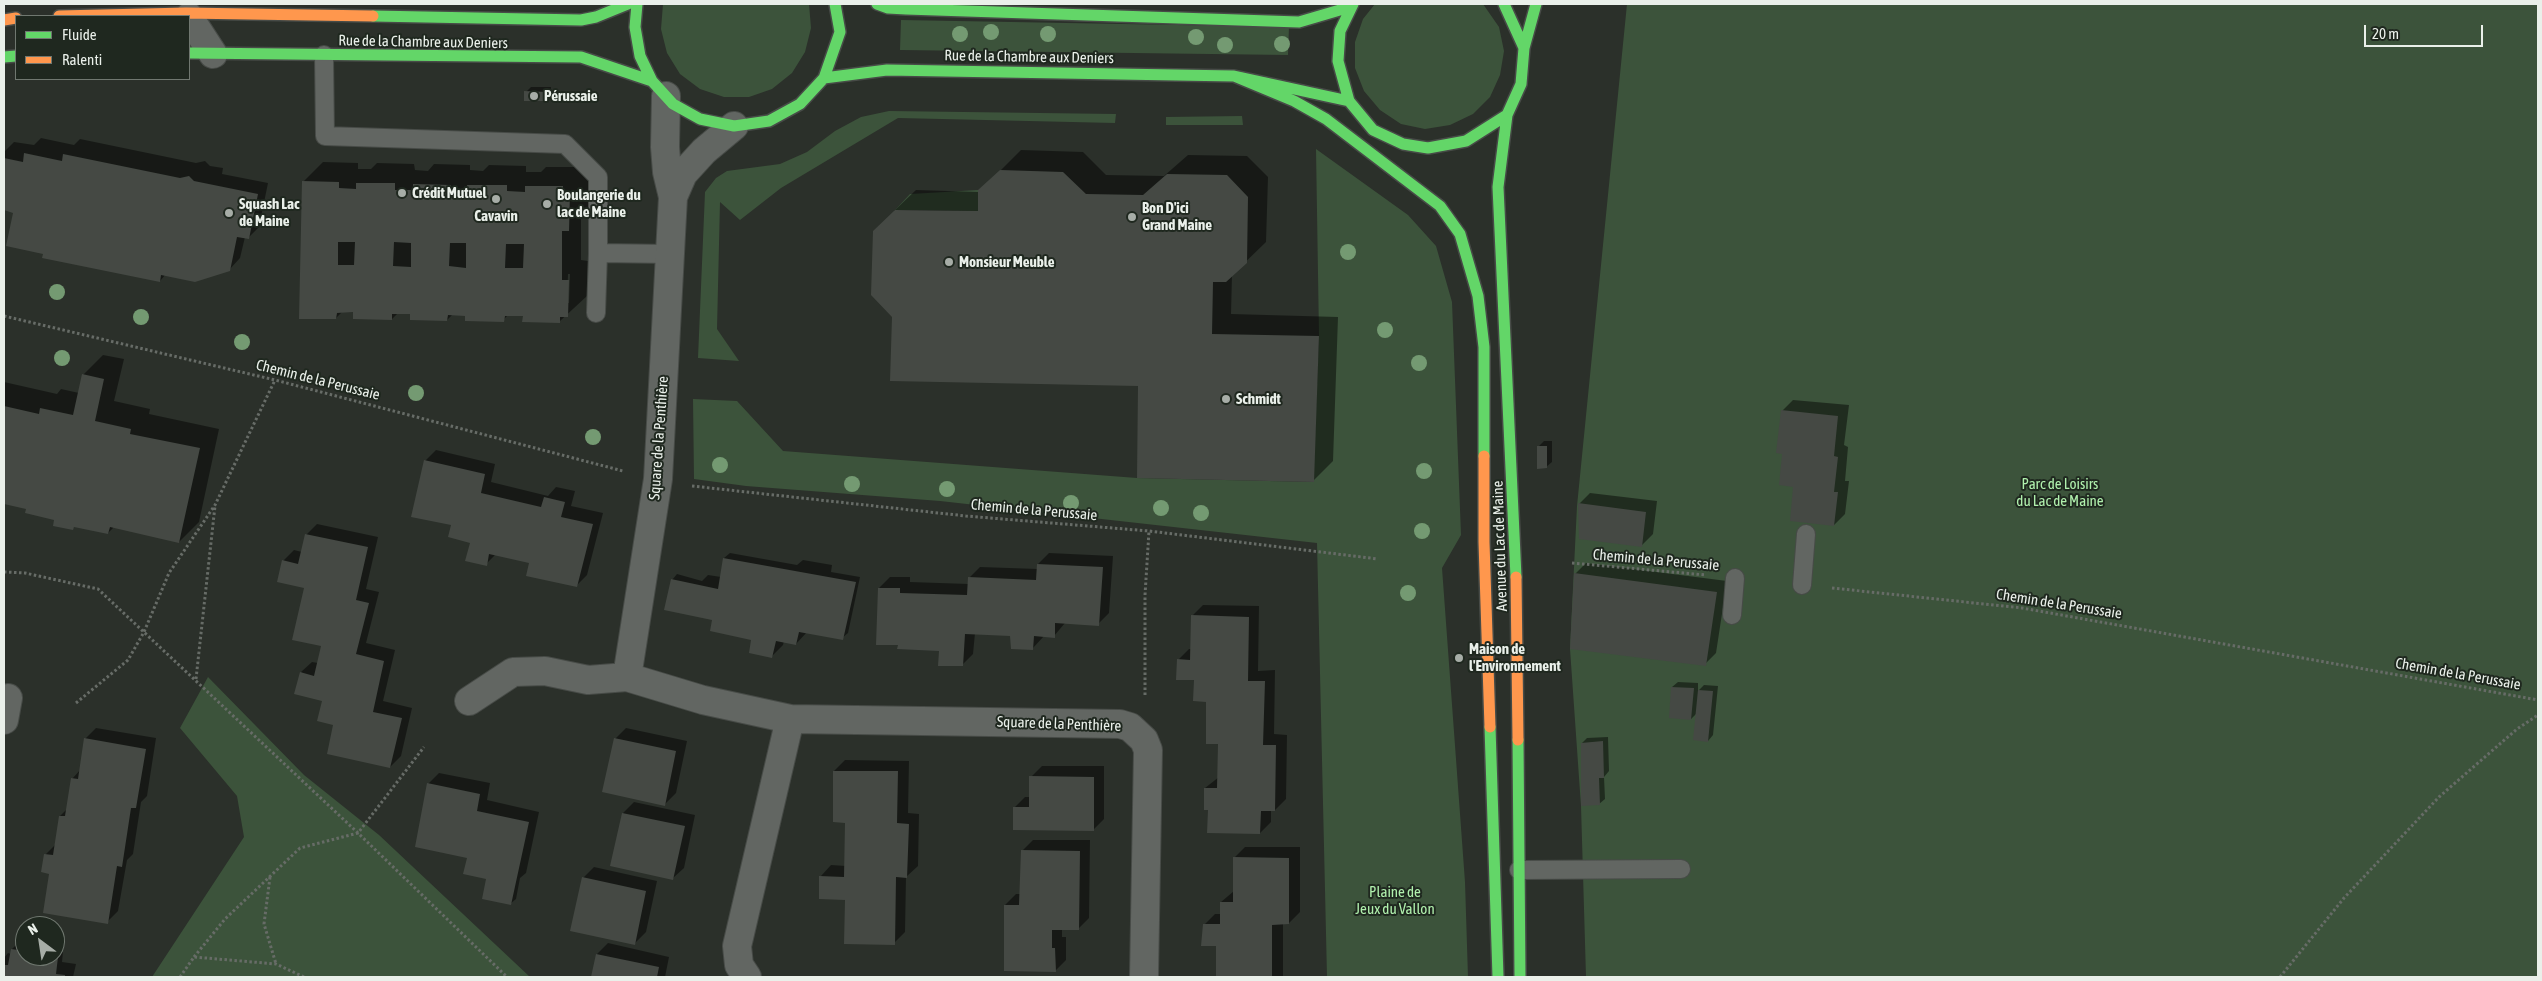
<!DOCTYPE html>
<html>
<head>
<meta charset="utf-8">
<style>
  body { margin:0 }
  #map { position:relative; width:2542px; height:981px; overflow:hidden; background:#2b302a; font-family:"Asap Condensed",sans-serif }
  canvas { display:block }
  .frame { position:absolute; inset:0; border:5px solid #eaf0ea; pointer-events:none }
  .legend { position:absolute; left:15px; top:15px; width:175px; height:65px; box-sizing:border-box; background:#1f281f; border:1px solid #707870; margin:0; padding:6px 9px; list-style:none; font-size:15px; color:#eaf0ea }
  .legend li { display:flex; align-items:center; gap:10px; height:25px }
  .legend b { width:25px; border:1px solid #707870 }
  .north { position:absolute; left:15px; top:916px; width:50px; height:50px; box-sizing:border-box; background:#1f281f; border:1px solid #707870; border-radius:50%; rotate:329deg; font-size:14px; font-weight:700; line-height:20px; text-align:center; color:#eaf0ea }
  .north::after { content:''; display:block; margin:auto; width:18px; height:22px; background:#a7ada7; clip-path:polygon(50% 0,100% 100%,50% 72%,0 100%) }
  .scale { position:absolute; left:2364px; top:25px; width:119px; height:22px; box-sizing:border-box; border:2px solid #eaf0ea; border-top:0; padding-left:6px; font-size:15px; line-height:18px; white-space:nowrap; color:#eaf0ea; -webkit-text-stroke:4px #1f281f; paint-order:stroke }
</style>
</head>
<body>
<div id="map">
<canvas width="2542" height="981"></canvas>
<div class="frame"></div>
<ul class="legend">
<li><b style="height:6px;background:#63d668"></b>Fluide</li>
<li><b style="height:6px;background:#ff974d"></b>Ralenti</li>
</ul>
<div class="north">N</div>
<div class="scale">20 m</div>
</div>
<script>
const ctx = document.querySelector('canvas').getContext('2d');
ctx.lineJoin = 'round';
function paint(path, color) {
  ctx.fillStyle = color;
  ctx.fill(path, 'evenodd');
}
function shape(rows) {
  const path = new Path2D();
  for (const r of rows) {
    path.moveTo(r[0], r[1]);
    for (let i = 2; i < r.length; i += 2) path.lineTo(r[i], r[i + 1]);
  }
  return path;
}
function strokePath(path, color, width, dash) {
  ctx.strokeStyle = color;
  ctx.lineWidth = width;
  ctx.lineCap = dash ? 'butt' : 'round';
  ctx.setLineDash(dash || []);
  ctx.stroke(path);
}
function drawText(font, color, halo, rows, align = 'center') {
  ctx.font = font + ' "Asap Condensed",sans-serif';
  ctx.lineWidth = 4;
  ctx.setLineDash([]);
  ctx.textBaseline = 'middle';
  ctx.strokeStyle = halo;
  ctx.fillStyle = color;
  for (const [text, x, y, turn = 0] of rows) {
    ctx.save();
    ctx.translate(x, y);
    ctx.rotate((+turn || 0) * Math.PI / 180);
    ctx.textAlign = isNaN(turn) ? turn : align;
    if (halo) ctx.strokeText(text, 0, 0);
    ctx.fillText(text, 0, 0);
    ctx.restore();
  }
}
const green = shape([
  [663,4,809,4,811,28,805,52,792,73,772,89,749,97,724,97,700,89,680,74,667,53,661,29],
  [1375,4,1483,4,1499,27,1504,51,1500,75,1490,97,1473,114,1450,125,1425,129,1401,124,1380,110,1364,91,1355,68,1355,42,1363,19],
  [1627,4,2538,4,2538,977,1586,977,1581,806,1570,649,1577,506],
  [901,20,1289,27,1288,55,900,50],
  [889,111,1116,114,1115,123,898,118,781,188,740,220,720,202,717,329,739,361,698,358,705,192,716,178,727,171,780,164,807,152,835,131,861,117],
  [1242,116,1243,125,1166,125,1166,117],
  [1316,149,1408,215,1436,246,1452,302,1461,535,1442,568,1465,882,1468,977,1327,977,1317,543,940,501,746,486,694,479,693,399,737,401,783,451,1137,478,1313,482,1319,336],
  [978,190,978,211,895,210,910,194],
  [208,677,304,775,379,835,530,977,152,977,244,837,237,796,180,728]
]);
const shadow = shape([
  [531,87,551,87,551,95,545,100,526,92],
  [41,138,74,145,80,139,196,163,205,161,210,166,223,168,222,174,268,183,259,227,248,238,245,237,240,258,229,270,166,274,160,281,44,253,14,212,4,209,4,152,14,142,34,145],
  [1021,150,1083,152,1106,175,1164,176,1188,155,1247,156,1268,177,1266,242,1232,275,1231,314,1338,317,1333,461,1313,481,1140,384,894,211,916,190,979,192],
  [323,162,358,163,358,169,371,169,377,163,414,164,415,170,428,171,434,164,470,165,470,170,483,171,489,165,526,166,526,172,541,172,546,167,582,167,590,173,589,210,581,218,581,260,588,261,587,296,560,321,524,315,508,315,503,320,453,314,447,320,411,313,398,313,392,319,354,311,342,312,336,318,303,182],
  [568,274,570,274,569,303,567,303],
  [103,355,124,359,114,401,150,409,149,414,219,429,199,522,179,542,114,527,108,533,75,526,73,528,56,519,27,508,4,503,4,382,57,394,61,389,79,393,83,375],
  [1793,400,1849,405,1844,445,1848,447,1845,481,1849,481,1845,514,1834,525,1795,486,1784,453,1782,411],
  [1544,441,1552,441,1552,462,1546,467,1539,446],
  [436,450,495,464,491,482,548,496,556,487,575,491,571,506,603,513,587,575,576,586,531,562,496,554,486,564,471,543,453,525,425,461],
  [1590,493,1657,501,1653,534,1642,545,1579,504],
  [317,524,378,537,366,589,379,592,366,643,395,650,383,701,412,708,401,756,390,767,334,724,323,700,301,672,312,662,318,663,322,645,306,587,283,561,294,550,302,552,306,535],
  [730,553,797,565,803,560,832,565,831,572,860,577,848,633,842,638,807,632,796,644,784,641,783,645,772,656,753,639,713,619,672,580,677,574,702,581,708,575,721,577,724,558],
  [1049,553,1113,556,1109,613,1098,624,1065,623,1054,636,1044,636,1033,648,1011,635,975,633,973,654,962,665,940,650,899,644,879,588,890,577,910,577,910,582,969,584,969,578,980,567,1038,569,1038,564],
  [1586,563,1727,581,1716,653,1705,664,1575,574],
  [1203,605,1259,606,1258,671,1275,670,1274,734,1287,735,1286,799,1275,810,1271,810,1271,822,1260,833,1209,809,1205,788,1219,777,1219,743,1208,701,1195,679,1178,660,1189,649,1192,649,1192,616],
  [1678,682,1698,683,1698,691,1704,685,1718,686,1713,735,1708,741,1696,714,1691,719,1672,687],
  [96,728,156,738,147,796,141,802,133,854,127,860,118,911,107,922,50,873,46,854,56,844,60,816,67,809,72,779,81,769,85,739],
  [626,728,687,741,676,793,665,804,615,739],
  [1608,737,1609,771,1604,777,1605,799,1599,804,1582,743,1587,738],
  [845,760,909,761,908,813,919,814,918,866,906,877,905,932,894,943,821,876,831,865,846,866,846,822,834,771],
  [1042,766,1104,766,1104,819,1093,830,1014,808,1025,797,1030,797,1031,777],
  [439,773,490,783,487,800,539,812,526,873,520,878,516,899,510,904,469,857,428,784],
  [634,802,695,815,684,868,673,878,623,813],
  [1033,840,1090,840,1089,918,1078,929,1062,929,1062,937,1066,937,1066,960,1055,971,1005,905,1016,894,1021,894,1022,851],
  [1245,847,1300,847,1300,912,1289,923,1283,923,1283,977,1218,977,1217,944,1204,925,1215,914,1221,914,1221,902,1234,891,1234,858],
  [594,867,657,881,646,932,635,943,583,878],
  [23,938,25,956,55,956,55,944,60,945,60,952,63,952,62,962,76,964,73,977,4,977,4,958,8,953,11,954,12,949],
  [608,943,669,957,665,977,593,977,597,954]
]);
const building = shape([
  [524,91,546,92,546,101,524,101],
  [24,153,62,161,63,154,180,178,189,176,194,181,258,194,249,239,237,237,230,271,195,282,161,275,160,282,42,258,43,254,6,246,13,213,4,210,4,158,23,162],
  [1000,170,1063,172,1086,194,1143,195,1167,174,1227,175,1248,197,1247,263,1226,282,1213,282,1212,334,1319,336,1314,482,1137,478,1138,386,890,381,892,317,871,295,873,231,895,210,978,211,978,190],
  [302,181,339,182,339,188,356,189,356,183,395,183,395,190,413,190,413,184,451,185,451,190,468,191,467,185,507,185,507,191,525,192,525,186,563,186,563,192,570,192,569,231,562,231,562,280,569,280,568,317,560,317,560,323,522,322,523,316,505,316,504,322,465,321,465,316,448,315,447,321,410,320,410,314,392,314,392,320,353,319,353,312,337,313,336,319,299,319],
  [338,242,355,242,354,265,338,265],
  [394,242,411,243,411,267,393,266],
  [450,243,466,243,466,268,449,266],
  [506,244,524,244,523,268,505,268],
  [82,374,104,379,95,421,131,429,130,434,200,448,179,543,110,527,108,534,74,527,73,530,53,526,54,520,25,513,26,509,4,504,4,406,39,414,40,408,73,415],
  [1781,410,1838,416,1834,456,1838,457,1834,492,1838,492,1834,526,1790,521,1793,487,1779,485,1782,454,1776,453],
  [1537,446,1547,446,1547,468,1537,469],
  [424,460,485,474,481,493,541,507,544,497,565,502,561,517,593,524,577,587,526,576,529,563,489,554,487,566,465,561,470,543,448,537,451,525,411,517],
  [1578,503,1646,512,1642,547,1579,539],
  [305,534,368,547,356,600,369,603,356,654,384,661,373,712,402,718,390,768,327,754,333,725,317,721,322,701,294,694,300,672,314,676,321,646,292,640,304,588,277,582,282,560,298,564],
  [723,558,856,582,843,640,799,632,796,645,776,641,772,658,749,653,751,640,710,631,712,620,664,610,671,579,718,589],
  [1037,564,1103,567,1099,626,1055,623,1055,638,1034,636,1033,650,1011,649,1010,636,965,634,963,666,938,666,939,651,897,649,898,645,876,645,878,588,900,588,900,593,967,595,968,577,1036,580],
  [1574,573,1717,592,1706,666,1570,649],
  [1191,615,1249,617,1248,681,1265,681,1263,745,1276,745,1275,811,1261,811,1260,834,1207,833,1208,810,1204,810,1204,788,1217,788,1218,744,1206,744,1206,702,1193,701,1194,680,1176,680,1177,659,1190,660],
  [1671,687,1694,688,1691,720,1669,718],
  [1698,690,1713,691,1708,742,1693,740],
  [84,738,146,749,136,808,131,808,122,867,117,866,108,924,43,913,49,874,41,872,44,854,53,855,59,816,65,816,71,778,78,779],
  [614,738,676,751,665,806,602,792],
  [1603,741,1604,778,1599,778,1600,805,1581,806,1581,743],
  [833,771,898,771,897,823,909,824,907,878,896,877,895,945,844,944,845,900,819,899,819,876,844,877,845,823,833,822],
  [1029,776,1094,777,1094,831,1013,830,1013,807,1029,807],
  [427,783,480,794,477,811,529,822,511,905,482,899,486,879,463,874,467,858,415,847],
  [622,813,685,826,673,880,610,866],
  [1021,850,1080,851,1079,930,1052,930,1052,948,1055,948,1056,972,1004,971,1004,905,1019,905],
  [1233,857,1289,858,1289,924,1272,925,1272,977,1216,977,1216,946,1201,946,1203,924,1220,924,1220,902,1233,902],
  [582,877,646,891,635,945,570,931],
  [11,949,25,951,25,956,58,957,56,974,65,975,65,977,4,977,4,965,8,965],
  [596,954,659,967,657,977,591,977]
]);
const path = shape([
  [4,316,275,380,623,471],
  [692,486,966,516,1149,531,1378,559],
  [1572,563,1706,575],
  [4,572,25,573,98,589,358,833,507,977],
  [1832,588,2022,608,2538,700],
  [196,679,215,506],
  [1145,695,1145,595,1149,531],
  [76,703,128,660,144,632,169,573,215,505,275,380],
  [270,877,264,924,276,964],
  [194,957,225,919,300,848,358,833,424,747],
  [180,977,194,957,276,964,304,977],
  [2280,977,2344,898,2439,797,2517,729,2538,715]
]);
const lane = shape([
  [324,55,325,136,565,144,598,177,598,253],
  [596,313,598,253,671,254],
  [1802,585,1806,534],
  [1732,615,1735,578],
  [1519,870,1681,869]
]);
const street = shape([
  [189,17,213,54],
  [666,96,665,147,667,172,673,197,658,479,627,677,703,700,790,719,1120,724,1130,727,1144,740,1148,750,1144,977],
  [673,197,683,174,704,151,734,126],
  [469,701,513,672,545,671,588,680,627,677],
  [4,720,8,698],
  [747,977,739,965,737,946,790,719]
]);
const fast = shape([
  [637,4,635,27,640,56,652,81,673,104,700,119,734,126,769,121,800,104,824,78,840,32,835,4],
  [877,4,888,8,906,9,1299,22,1350,7],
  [1353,4,1340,31,1338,61,1349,101,1373,130,1403,144,1428,148,1466,141,1507,115,1521,84,1524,48,1504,4],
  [373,16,581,20,596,17,628,4],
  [1524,48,1536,4],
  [189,53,581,57,652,81],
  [4,57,16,56],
  [1234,76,1294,101,1326,119,1440,206,1460,234,1478,296,1484,347,1484,456],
  [824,78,887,70,1234,76,1349,101],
  [1507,115,1498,187,1516,577],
  [1490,727,1498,977],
  [1518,740,1520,977]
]);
const slow = shape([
  [59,16,186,13,373,16],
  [4,20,16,18],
  [1484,456,1484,542,1490,727],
  [1516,577,1518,740]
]);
const trees = [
  [991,32],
  [960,34],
  [1048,34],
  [1196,37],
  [1282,44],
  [1225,45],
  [1348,252],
  [57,292],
  [141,317],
  [1385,330],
  [242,342],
  [62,358],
  [1419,363],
  [416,393],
  [593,437],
  [720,465],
  [1424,471],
  [852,484],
  [947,489],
  [1071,503],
  [1161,508],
  [1201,513],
  [1422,531],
  [1408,593]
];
const markers = [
  [534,96,5,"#a7ada7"],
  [402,193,5,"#a7ada7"],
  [496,199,5,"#a7ada7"],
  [547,204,5,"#a7ada7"],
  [229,213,5,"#a7ada7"],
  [1132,217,5,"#a7ada7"],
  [949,262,5,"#a7ada7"],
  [1226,399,5,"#a7ada7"],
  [1459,658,5,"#a7ada7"]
];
const streetNames = [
  ["Rue de la Chambre aux Deniers",423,42,1],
  ["Rue de la Chambre aux Deniers",1029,57,1],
  ["Chemin de la Perussaie",318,380,14],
  ["Square de la Penthière",659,438,-86],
  ["Chemin de la Perussaie",1034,510,5],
  ["Avenue du Lac de Maine",1500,546,-92],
  ["Chemin de la Perussaie",1656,560,5],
  ["Chemin de la Perussaie",2059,604,9],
  ["Chemin de la Perussaie",2458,674,10],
  ["Square de la Penthière",1059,724,2]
];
const poiNames = [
  ["Pérussaie",544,96],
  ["Crédit Mutuel",412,193],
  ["Boulangerie du",557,195],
  ["lac de Maine",557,212],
  ["Squash Lac",239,204],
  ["de Maine",239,221],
  ["Bon D'ici",1142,208],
  ["Grand Maine",1142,225],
  ["Cavavin",496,216,"center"],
  ["Monsieur Meuble",959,262],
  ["Schmidt",1236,399],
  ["Maison de",1469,649],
  ["l'Environnement",1469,666]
];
const parkNames = [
  ["Parc de Loisirs",2060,484],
  ["du Lac de Maine",2060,501],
  ["Plaine de",1395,892],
  ["Jeux du Vallon",1395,909]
];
paint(green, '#3c533b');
paint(shadow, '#0007');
paint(building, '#454944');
strokePath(lane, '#474b47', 20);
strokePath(street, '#474b47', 30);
strokePath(fast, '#474b47', 14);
strokePath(slow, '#474b47', 14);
strokePath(path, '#676c67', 3, [2.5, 2.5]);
strokePath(lane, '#626662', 18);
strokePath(street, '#626662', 28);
strokePath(fast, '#63d668', 11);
strokePath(slow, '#ff974d', 11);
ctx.fillStyle = '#749a72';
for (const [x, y] of trees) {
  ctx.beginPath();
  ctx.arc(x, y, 8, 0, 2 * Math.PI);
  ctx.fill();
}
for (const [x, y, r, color] of markers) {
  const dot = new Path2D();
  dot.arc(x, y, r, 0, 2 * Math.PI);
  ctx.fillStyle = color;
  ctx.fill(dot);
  strokePath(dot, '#1f281f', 2);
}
drawText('15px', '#eaf0ea', '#1f281f', streetNames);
drawText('bold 15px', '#eaf0ea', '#1f281f', poiNames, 'left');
drawText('15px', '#b0f0ad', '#1f281f', parkNames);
</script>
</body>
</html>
